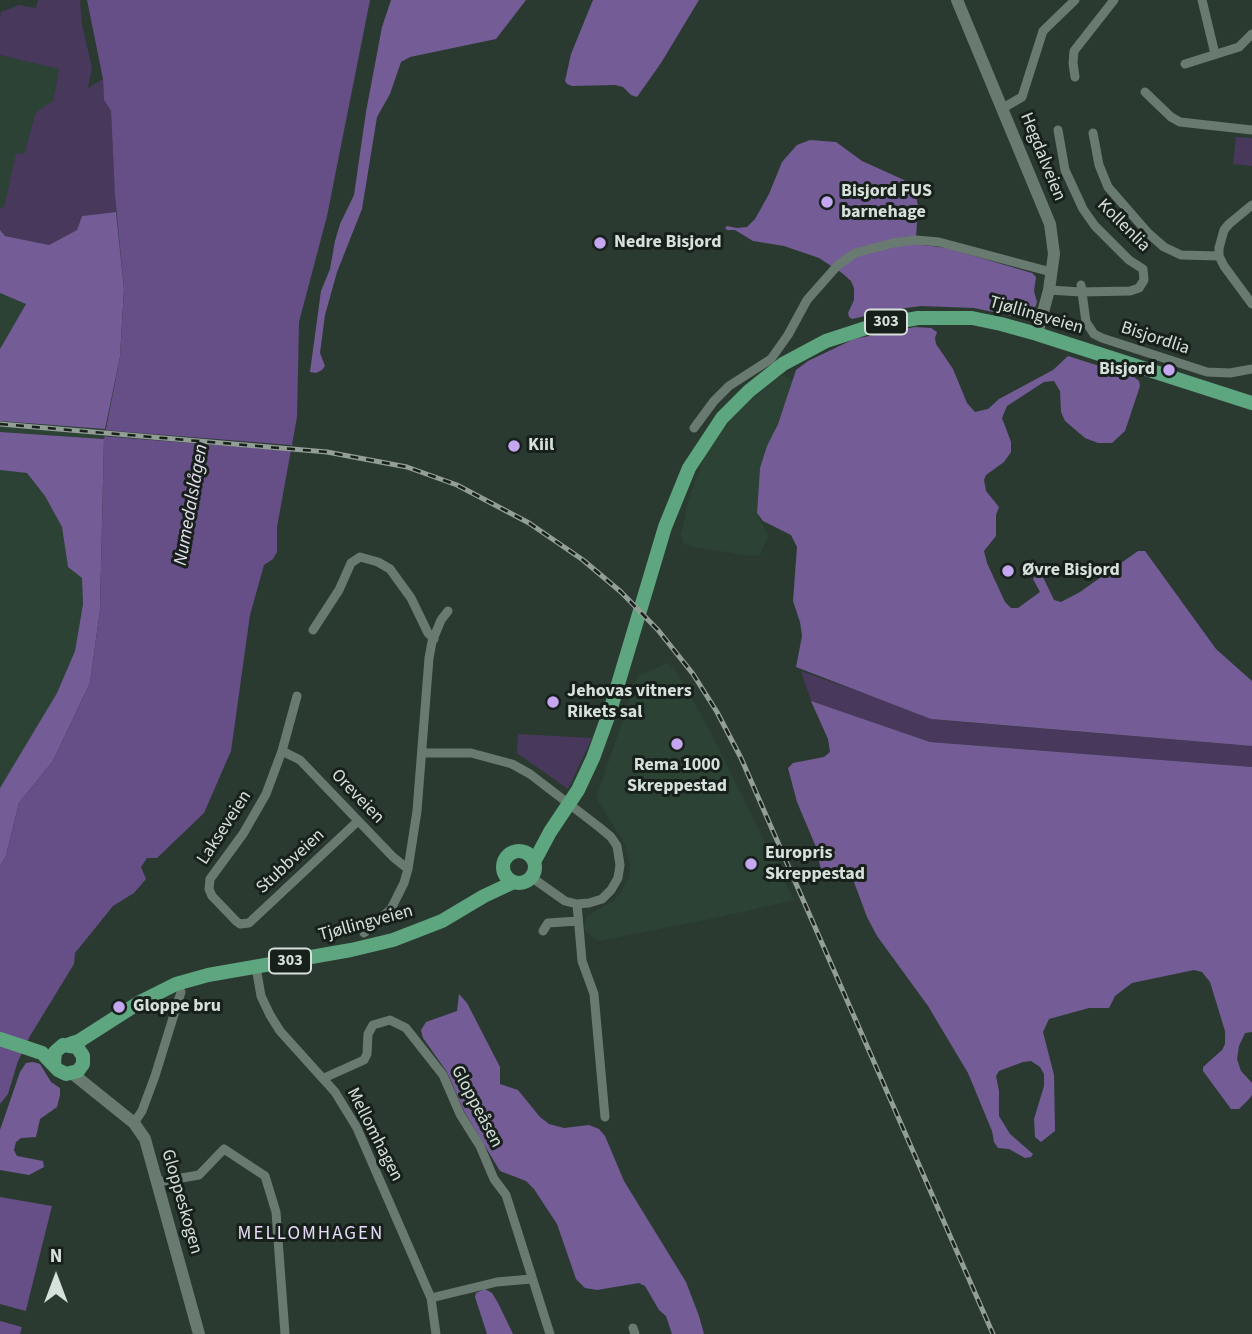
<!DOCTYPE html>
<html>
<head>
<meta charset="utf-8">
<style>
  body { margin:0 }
  #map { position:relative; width:1252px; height:1334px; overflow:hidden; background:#2b3a31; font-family:"Source Sans 3",sans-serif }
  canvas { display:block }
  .north { position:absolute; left:21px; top:1243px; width:70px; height:70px; -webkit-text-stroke:5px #18201b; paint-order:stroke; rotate:0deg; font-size:19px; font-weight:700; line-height:28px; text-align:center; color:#d7e1db }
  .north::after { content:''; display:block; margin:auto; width:24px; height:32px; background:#d7e1db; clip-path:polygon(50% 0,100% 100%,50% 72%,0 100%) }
</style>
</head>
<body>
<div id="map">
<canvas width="1252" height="1334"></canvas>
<div class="north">N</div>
</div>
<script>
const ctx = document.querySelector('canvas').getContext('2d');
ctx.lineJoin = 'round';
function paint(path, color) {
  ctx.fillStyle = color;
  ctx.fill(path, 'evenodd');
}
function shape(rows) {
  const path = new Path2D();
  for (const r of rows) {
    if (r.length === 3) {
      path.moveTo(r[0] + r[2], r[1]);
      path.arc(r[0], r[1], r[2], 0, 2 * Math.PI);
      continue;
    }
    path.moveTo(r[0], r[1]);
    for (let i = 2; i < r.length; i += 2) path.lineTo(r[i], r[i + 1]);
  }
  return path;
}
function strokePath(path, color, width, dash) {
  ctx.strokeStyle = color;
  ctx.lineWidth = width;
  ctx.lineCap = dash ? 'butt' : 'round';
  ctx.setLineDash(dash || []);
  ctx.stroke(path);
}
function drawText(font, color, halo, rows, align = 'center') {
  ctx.font = font + ' "Source Sans 3",sans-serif';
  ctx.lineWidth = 6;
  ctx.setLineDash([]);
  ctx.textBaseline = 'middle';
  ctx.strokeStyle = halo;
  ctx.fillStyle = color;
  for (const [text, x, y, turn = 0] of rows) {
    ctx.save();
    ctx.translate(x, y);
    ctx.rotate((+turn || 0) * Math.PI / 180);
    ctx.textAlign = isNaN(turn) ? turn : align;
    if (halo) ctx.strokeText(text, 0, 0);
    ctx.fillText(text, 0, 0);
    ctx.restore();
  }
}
const built = shape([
  [0,55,59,68,53,102,36,112,24,154,16,154,4,207,0,209],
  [0,293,26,303,0,349],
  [784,375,792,380,791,389,760,468,757,513,768,536,760,555,751,556,693,547,683,543,681,535,689,498,706,452,736,414,773,381],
  [0,421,105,429,104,439,0,432],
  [0,470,27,473,45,496,62,527,68,567,82,578,83,604,75,651,57,693,0,788],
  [667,663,674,668,707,725,794,900,711,919,599,941,586,932,584,927,587,916,613,901,620,893,628,880,630,865,626,846,596,798,638,676]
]);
const green = shape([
  [38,0,80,0,82,25,92,68,88,88,103,79,104,100,111,111,116,212,82,216,77,230,49,245,5,236,0,230,0,209,4,207,16,153,24,154,36,112,53,101,59,69,0,55,0,17,1,12,19,5,36,8],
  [1236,137,1252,138,1252,166,1233,164],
  [801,671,939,720,1252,746,1252,767,930,742,811,701],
  [518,734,592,738,568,789,517,753]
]);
const forest = shape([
  [391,0,526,0,496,39,410,57,401,62,390,94,377,117,362,209,337,272,325,315,320,353,325,366,322,370,316,373,310,372,321,291,330,269,335,241,340,224,354,195,366,112,382,27],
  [593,0,699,0,661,63,637,97,631,95,623,87,615,85,572,86,567,84,565,81,571,54],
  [810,140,836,142,862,161,904,180,916,196,918,206,916,238,922,245,947,248,1032,273,1036,277,1034,291,1037,302,1033,314,1018,317,974,308,921,306,891,310,852,319,849,317,848,313,854,300,854,288,851,281,842,273,819,258,784,246,753,241,735,230,727,230,725,228,727,226,737,228,747,227,755,219,769,194,782,162,797,145],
  [116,212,124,289,120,357,105,429,0,421,0,349,26,304,0,293,0,230,5,236,49,245,77,230,82,216],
  [915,327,931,328,937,332,935,338,936,344,953,369,967,403,975,412,988,409,999,399,1053,370,1068,356,1134,377,1139,381,1140,386,1125,431,1112,443,1098,443,1085,438,1065,421,1061,412,1060,391,1054,381,1044,382,1007,406,1002,418,1011,442,1011,452,1004,462,986,475,984,480,986,491,999,507,996,515,996,536,984,551,987,563,1005,602,1011,608,1018,608,1040,592,1033,579,1036,575,1042,575,1054,600,1061,602,1080,592,1138,551,1145,551,1216,649,1252,681,1252,746,931,719,796,667,802,636,800,622,793,601,797,547,791,535,763,521,757,513,760,468,767,446,778,424,796,370,808,361,854,339],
  [0,432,104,439,100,610,90,683,53,761,19,803,6,856,0,866,0,788,57,693,75,651,83,604,82,578,68,567,62,527,45,496,27,473,0,470],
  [811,701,930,742,1252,767,1252,1032,1245,1033,1239,1046,1237,1059,1241,1071,1252,1083,1252,1095,1249,1099,1239,1109,1231,1109,1203,1071,1203,1067,1222,1050,1225,1044,1225,1031,1210,982,1202,972,1194,970,1132,983,1115,996,1109,1008,1089,1008,1049,1019,1043,1032,1054,1075,1055,1131,1041,1142,1035,1137,1034,1119,1044,1086,1044,1074,1040,1067,1031,1061,1023,1062,999,1071,996,1076,999,1091,999,1116,1010,1134,1033,1154,1031,1157,1025,1158,1009,1149,998,1148,994,1142,992,1131,968,1073,928,1006,877,936,867,917,851,874,846,870,835,868,830,873,829,879,823,879,816,847,797,802,788,768,793,763,824,757,830,752,828,739],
  [459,994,467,1003,500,1067,500,1084,518,1090,540,1117,549,1124,564,1128,589,1125,599,1129,605,1136,624,1181,686,1282,699,1316,704,1334,672,1334,666,1316,659,1310,645,1286,639,1283,597,1290,585,1288,576,1279,557,1224,534,1189,526,1181,500,1171,464,1111,447,1072,423,1038,421,1030,426,1022,457,1011],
  [33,1062,40,1064,51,1082,60,1088,60,1095,57,1107,40,1119,36,1137,21,1138,16,1142,14,1150,17,1156,43,1161,44,1167,29,1175,0,1170,0,1130,20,1072,26,1063],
  [485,1289,492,1293,498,1303,513,1334,487,1334,475,1297,476,1293]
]);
const water = shape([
  [87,0,370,0,327,216,299,322,297,417,277,527,277,552,273,559,264,565,250,615,231,751,204,813,157,858,147,858,141,867,146,879,134,893,113,906,75,953,74,964,30,1036,18,1061,8,1094,0,1104,0,866,6,856,19,803,53,761,90,683,100,610,104,439,120,357,124,289,115,196,111,111,104,100,103,79],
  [0,1197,52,1206,20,1334,0,1334]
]);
const pier = shape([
  [102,430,291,445,291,451,101,436],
  [0,1304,26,1311,22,1327,0,1321]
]);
const street = shape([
  [1202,0,1215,54],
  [1185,64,1239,47,1252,34],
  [1075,77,1073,63,1074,51,1114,0],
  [1145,92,1171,117,1180,122,1252,130],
  [1003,108,1022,97,1043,31,1075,0],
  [1093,133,1099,165,1108,187,1148,233,1164,247,1181,255,1219,256],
  [1252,205,1229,224,1224,230,1219,248,1219,256,1224,266,1252,304],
  [1081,285,1086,322,1094,334,1102,338,1207,372,1230,373,1252,369],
  [1049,290,1081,292,1130,291,1139,288,1144,280,1143,269,1129,260,1095,226,1083,209,1065,170,1058,130],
  [694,428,714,401,729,386,771,359,788,335,807,300,837,266,855,253,893,243,916,240,939,242,1051,272],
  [313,630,339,590,351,563,360,557,378,562,390,569,411,598,428,633,434,639],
  [297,696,282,751,266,794,243,834,210,879,209,889,212,896,236,921,240,924,249,923,358,821],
  [282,751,300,760,393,857,408,869],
  [422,753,471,753,512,764,530,774,599,827,611,837,617,846,620,865,618,878,611,890,602,899,589,903,577,904,565,901,531,877],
  [577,904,582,961,594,994,605,1117],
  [543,931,548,923,578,921],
  [364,933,391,909,404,883,408,869,417,811,429,658,432,642,441,620,448,611],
  [256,967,261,996,270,1015,280,1031,335,1092,357,1128,431,1298,436,1334],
  [324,1078,364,1060,367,1054,368,1034,373,1025,390,1020,406,1028,443,1075,460,1114,480,1146,494,1179,506,1195,550,1334],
  [134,1123,142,1111,155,1076,181,992],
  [158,1182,199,1175,224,1149,265,1176,276,1212,285,1334],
  [431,1298,497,1282,531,1279],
  [633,1328,635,1334]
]);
const secondary = shape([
  [957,0,1050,224,1054,254,1049,290,1037,334],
  [73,1074,134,1123,145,1139,199,1334]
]);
const primary = shape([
  [519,867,16],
  [534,862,550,832,578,790,593,758,610,711,665,527,689,468,722,418,749,391,783,364,826,341,869,327,918,318,972,318,1001,324,1037,334,1252,403],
  [0,1039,42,1053,58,1070,66,1074,78,1071,83,1064,83,1056,77,1047,63,1045,55,1052,54,1064],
  [70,1044,79,1041,140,1002,176,984,208,975,351,950,393,940,442,921,484,896,514,882]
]);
const rail = shape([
  [0,424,327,452,407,467,457,485,529,523,583,560,621,592,658,630,693,674,717,712,741,758,993,1334]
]);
const markers = [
  [827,202,7,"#c5a7f1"],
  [600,243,7,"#c5a7f1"],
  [1169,370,7,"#c5a7f1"],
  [514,446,7,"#c5a7f1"],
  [1008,571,7,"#c5a7f1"],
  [553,702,7,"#c5a7f1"],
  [677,744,7,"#c5a7f1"],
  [751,864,7,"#c5a7f1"],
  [119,1007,7,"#c5a7f1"]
];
const shields = [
  [886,322,42],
  [290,961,42]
];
const shieldNames = [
  ["303",886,322],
  ["303",290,961]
];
const streetNames = [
  ["Hegdalveien",1042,157,68],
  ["Kollenlia",1123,226,45],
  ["Tjøllingveien",1036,316,16],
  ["Bisjordlia",1155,339,18],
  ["Oreveien",357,797,46],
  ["Lakseveien",225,828,-57],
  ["Stubbveien",291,862,-43],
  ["Tjøllingveien",366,924,-15],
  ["Gloppeåsen",476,1107,62],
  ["Mellomhagen",374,1135,63],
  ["Gloppeskogen",181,1202,74]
];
const poiNames = [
  ["Bisjord FUS",841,192],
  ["barnehage",841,213],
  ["Nedre Bisjord",614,243],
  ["Bisjord",1155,370,"right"],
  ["Kiil",528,446],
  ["Øvre Bisjord",1022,571],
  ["Jehovas vitners",567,692],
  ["Rikets sal",567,713],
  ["Rema 1000",677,766,"center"],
  ["Skreppestad",677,787,"center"],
  ["Europris",765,854],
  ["Skreppestad",765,875],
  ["Gloppe bru",133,1007]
];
const waterNames = [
  ["Numedalslågen",192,505,-80]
];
const neighbourhoodNames = [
  ["MELLOMHAGEN",311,1235]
];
paint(built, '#2b4235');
paint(green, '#47385c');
paint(forest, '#745c96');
paint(water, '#664e87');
paint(pier, '#2b3a31');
strokePath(street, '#697b70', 9);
strokePath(secondary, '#697b70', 12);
strokePath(primary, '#5ea680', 14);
strokePath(rail, '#929e96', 5);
strokePath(rail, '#18201b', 2.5, [8]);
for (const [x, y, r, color] of markers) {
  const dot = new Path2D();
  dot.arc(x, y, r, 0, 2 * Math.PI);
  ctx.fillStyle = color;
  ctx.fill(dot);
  strokePath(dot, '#18201b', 2.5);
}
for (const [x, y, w] of shields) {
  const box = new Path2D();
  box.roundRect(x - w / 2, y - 12.5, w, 25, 5);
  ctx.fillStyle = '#18201b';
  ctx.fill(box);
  strokePath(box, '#d7e1db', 2);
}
drawText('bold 16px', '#d7e1db', null, shieldNames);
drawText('18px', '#d7e1db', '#18201b', streetNames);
drawText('bold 18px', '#d7e1db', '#18201b', poiNames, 'left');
drawText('italic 19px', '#e7e0f2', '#18201b', waterNames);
ctx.letterSpacing = '2px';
drawText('19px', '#e7dcf8', '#18201b', neighbourhoodNames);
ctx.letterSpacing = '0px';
</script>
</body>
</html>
